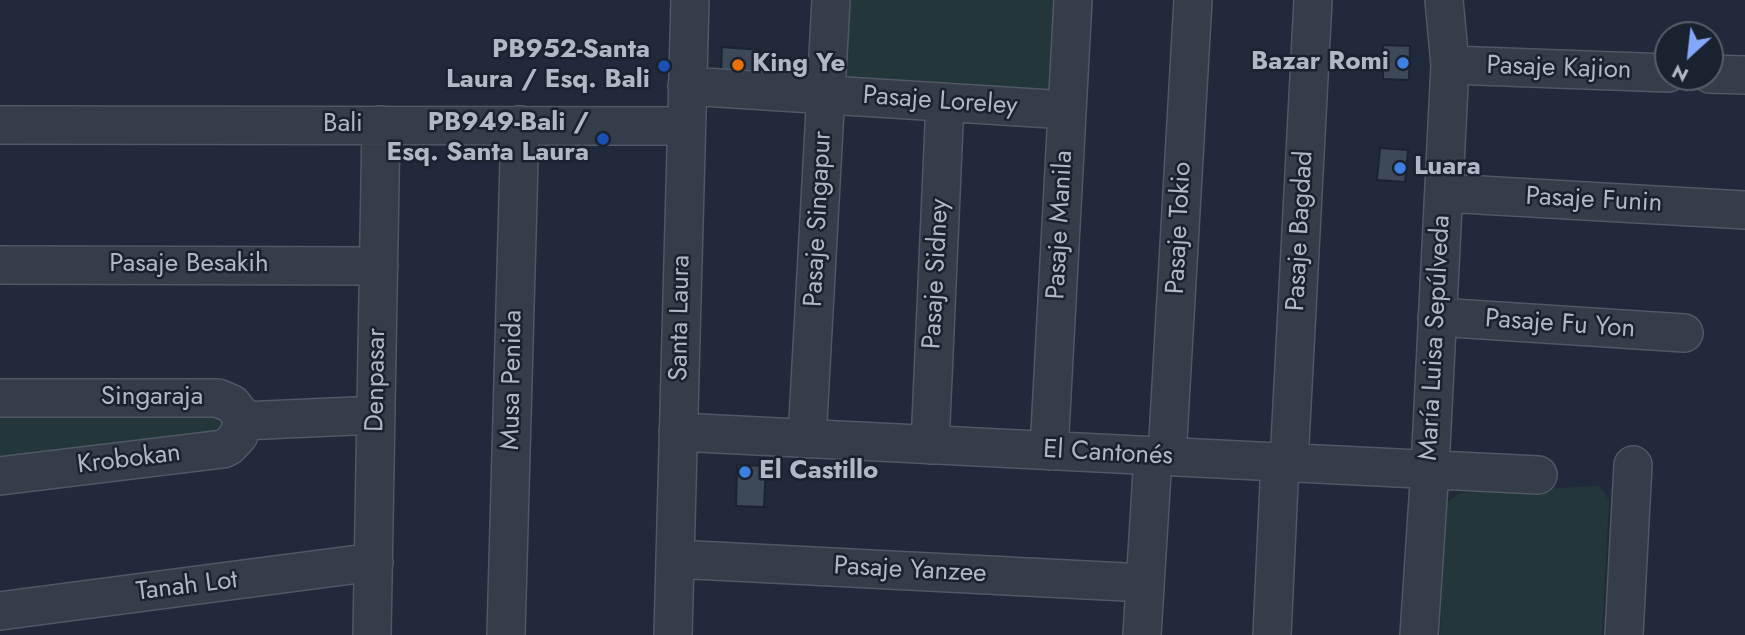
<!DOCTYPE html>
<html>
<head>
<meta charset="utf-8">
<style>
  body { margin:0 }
  #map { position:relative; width:1745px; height:635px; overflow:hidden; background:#212a3a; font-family:Jost,sans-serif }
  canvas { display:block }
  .north { position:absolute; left:1654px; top:21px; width:70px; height:70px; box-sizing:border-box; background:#1a212f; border:2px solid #565d6b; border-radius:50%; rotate:207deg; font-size:19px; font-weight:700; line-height:28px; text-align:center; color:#b0b7c6 }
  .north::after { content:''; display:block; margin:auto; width:24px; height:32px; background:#83a7f9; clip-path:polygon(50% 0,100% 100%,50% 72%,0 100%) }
</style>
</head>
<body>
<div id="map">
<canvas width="1745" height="635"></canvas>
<div class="north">N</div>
</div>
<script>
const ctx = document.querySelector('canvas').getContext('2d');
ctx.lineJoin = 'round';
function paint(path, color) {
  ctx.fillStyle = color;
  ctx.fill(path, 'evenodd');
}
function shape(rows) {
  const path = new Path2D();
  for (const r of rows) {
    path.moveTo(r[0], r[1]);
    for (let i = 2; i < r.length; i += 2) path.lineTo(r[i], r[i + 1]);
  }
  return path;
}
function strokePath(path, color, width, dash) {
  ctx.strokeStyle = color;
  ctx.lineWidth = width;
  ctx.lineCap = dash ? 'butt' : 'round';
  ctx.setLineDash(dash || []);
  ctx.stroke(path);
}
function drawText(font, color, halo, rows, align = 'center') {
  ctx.font = font + ' Jost,sans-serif';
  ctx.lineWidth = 5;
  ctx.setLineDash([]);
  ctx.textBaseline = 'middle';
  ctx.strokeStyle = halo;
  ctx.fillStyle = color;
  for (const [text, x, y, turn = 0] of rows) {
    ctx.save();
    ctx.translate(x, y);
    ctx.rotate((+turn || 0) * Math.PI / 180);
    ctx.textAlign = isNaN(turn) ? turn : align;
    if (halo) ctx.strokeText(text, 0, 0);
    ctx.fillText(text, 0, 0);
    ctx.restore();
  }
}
const green = shape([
  [839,0,1063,0,1058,101,835,89],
  [0,409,218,411,233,431,0,471],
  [1599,486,1609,500,1602,635,1440,635,1446,503,1461,493]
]);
const building = shape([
  [1383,45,1410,46,1409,80,1383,79,1383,45],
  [722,47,760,50,759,78,721,75,722,47],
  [1380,148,1408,150,1405,182,1377,180,1380,148],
  [737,465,766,466,764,507,736,506,737,465]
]);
const minor = shape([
  [1450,65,1668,73],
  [1710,74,1745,75],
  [687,86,1067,110],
  [0,125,686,126],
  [1444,193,1745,210],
  [0,265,379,266],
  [1437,317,1684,333],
  [0,398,218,398,232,404,240,414,242,421],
  [242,421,376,415],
  [678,432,1538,475],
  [807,439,831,0],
  [930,445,945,102],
  [1049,451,1073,0],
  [1167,456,1193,0],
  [1289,463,1313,0],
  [0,476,223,449,229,446,239,435,242,421],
  [675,559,1145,583],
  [0,611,374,562],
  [372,635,381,125],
  [506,635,520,125],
  [673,635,690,0],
  [1142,635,1153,456],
  [1272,635,1280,462],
  [1419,635,1430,468,1450,65,1444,0],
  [1624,635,1633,465]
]);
const markers = [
  [1403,63,7,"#3f7fe0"],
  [738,65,7,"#e8710a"],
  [664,66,7,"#1a4fb4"],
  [603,139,7,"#1a4fb4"],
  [1400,168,7,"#3f7fe0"],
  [745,472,7,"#3f7fe0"]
];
const poiNames = [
  ["PB952-Santa",650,51],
  ["Laura / Esq. Bali",650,81],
  ["Bazar Romi",1389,63],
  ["King Ye",752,65,"left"],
  ["PB949-Bali /",589,124],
  ["Esq. Santa Laura",589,154],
  ["Luara",1414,168,"left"],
  ["El Castillo",759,472,"left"]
];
const streetNames = [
  ["Pasaje Kajion",1559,69,2],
  ["Pasaje Loreley",940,102,4],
  ["Bali",343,125],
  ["Pasaje Funin",1594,201,3],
  ["Pasaje Singapur",819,219,-87],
  ["Pasaje Manila",1061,225,-87],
  ["Pasaje Tokio",1180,228,-87],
  ["Pasaje Bagdad",1301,231,-87],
  ["Pasaje Besakih",189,265],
  ["Pasaje Sidney",937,274,-87],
  ["Santa Laura",681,318,-89],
  ["Pasaje Fu Yon",1560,325,4],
  ["María Luisa Sepúlveda",1436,338,-87],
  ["Denpasar",377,380,-89],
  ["Musa Penida",513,380,-89],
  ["Singaraja",152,398],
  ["El Cantonés",1108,454,3],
  ["Krobokan",129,460,-7],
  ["Pasaje Yanzee",910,571,3],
  ["Tanah Lot",187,587,-7]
];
paint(green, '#23373b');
paint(building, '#3d4859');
strokePath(building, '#1c2331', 2);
strokePath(minor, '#505765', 40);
strokePath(minor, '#353c4a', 37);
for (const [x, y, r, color] of markers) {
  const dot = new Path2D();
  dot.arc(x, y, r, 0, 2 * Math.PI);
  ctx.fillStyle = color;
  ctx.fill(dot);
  strokePath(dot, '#1a212f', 2.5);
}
drawText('bold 26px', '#b0b7c6', '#1a212f', poiNames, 'right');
drawText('26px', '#b0b7c6', '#1a212f', streetNames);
</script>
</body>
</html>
